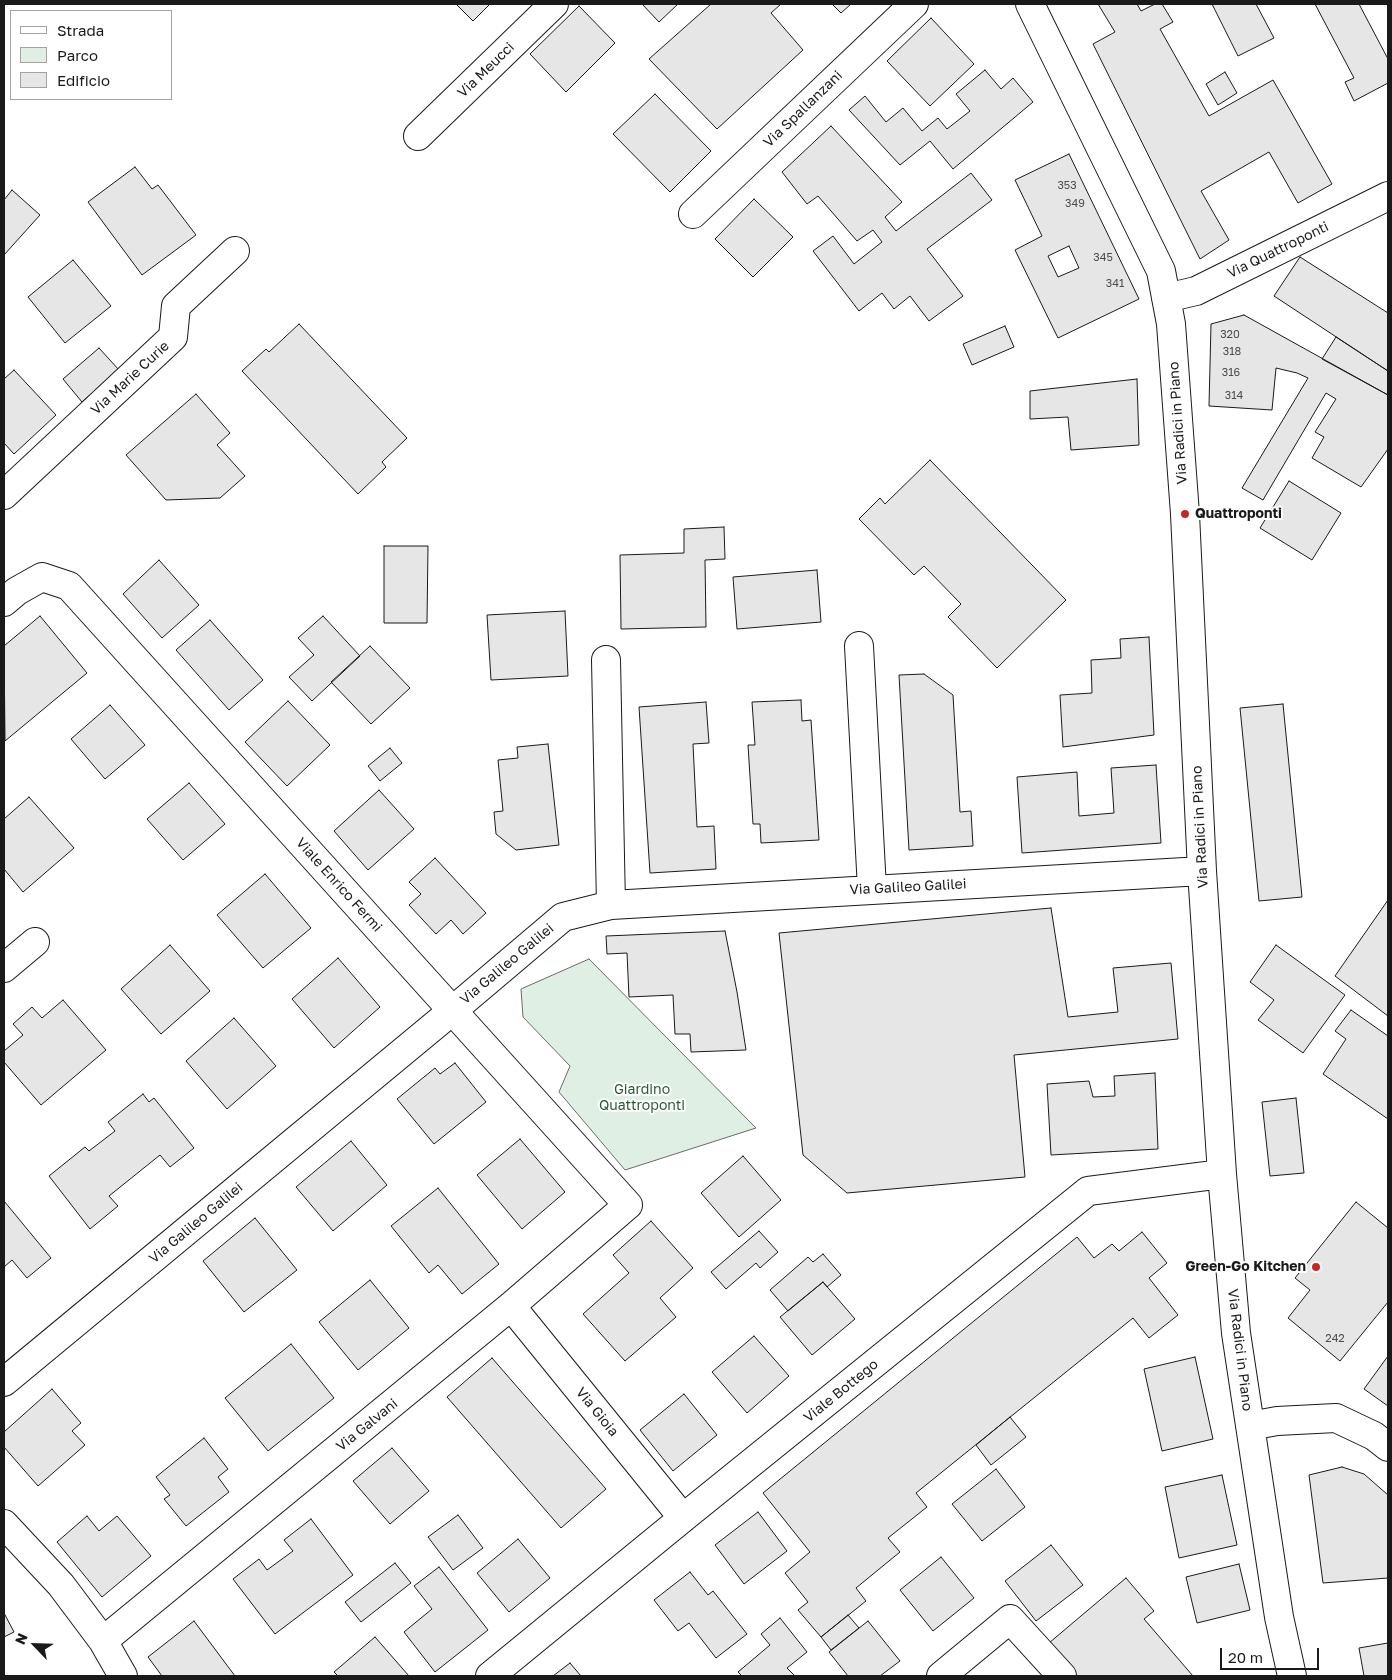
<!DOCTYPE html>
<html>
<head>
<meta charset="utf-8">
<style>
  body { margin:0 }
  #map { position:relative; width:1392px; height:1680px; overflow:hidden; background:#fff; font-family:"Golos Text",sans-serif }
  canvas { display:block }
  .frame { position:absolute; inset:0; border:5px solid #1a1a1a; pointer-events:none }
  .legend { position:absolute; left:10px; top:10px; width:162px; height:90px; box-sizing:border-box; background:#fff; border:1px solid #a3a3a3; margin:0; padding:6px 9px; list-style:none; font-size:15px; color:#1a1a1a }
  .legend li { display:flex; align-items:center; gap:10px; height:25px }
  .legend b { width:25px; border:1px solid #a3a3a3 }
  .north { position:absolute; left:10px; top:1620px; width:50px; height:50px; -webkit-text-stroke:4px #fff; paint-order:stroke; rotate:294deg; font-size:14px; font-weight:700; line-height:20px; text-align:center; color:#1a1a1a }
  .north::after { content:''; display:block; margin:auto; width:18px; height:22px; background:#1a1a1a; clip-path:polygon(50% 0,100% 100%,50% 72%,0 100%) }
  .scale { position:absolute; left:1220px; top:1648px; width:99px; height:22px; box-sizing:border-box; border:2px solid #1a1a1a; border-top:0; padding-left:6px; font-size:15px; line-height:18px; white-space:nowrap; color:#1a1a1a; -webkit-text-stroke:4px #fff; paint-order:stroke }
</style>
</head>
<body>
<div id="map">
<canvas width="1392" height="1680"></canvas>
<div class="frame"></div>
<ul class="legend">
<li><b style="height:6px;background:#fff"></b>Strada</li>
<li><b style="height:14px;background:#e0efe3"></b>Parco</li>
<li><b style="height:14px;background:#e6e6e6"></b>Edificio</li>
</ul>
<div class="north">N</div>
<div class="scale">20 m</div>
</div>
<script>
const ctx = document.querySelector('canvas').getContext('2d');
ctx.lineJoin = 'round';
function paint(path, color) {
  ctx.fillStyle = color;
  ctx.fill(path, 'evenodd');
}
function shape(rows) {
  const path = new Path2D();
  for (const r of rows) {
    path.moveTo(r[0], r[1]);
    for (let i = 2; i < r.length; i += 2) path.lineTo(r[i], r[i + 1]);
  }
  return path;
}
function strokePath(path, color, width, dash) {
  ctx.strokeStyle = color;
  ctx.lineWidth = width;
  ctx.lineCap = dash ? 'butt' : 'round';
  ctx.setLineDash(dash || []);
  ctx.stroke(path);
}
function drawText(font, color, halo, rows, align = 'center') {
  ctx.font = font + ' "Golos Text",sans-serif';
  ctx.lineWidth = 4;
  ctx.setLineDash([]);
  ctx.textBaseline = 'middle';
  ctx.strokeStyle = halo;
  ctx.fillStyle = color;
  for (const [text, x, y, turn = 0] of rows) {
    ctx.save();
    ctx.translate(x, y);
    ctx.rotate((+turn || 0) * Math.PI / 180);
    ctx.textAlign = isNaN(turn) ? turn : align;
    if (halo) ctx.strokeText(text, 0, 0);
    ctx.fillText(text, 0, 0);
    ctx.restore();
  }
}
const green = shape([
  [589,959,756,1128,625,1170,559,1092,570,1066,523,1017,521,989,589,959]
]);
const building = shape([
  [456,4,490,4,473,21,456,4],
  [642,4,678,4,659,22,642,4],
  [711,4,781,4,771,13,803,50,717,129,649,59,711,4],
  [832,4,851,4,841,13,832,4],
  [1098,4,1137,4,1141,11,1155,4,1162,4,1173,22,1160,29,1209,116,1273,80,1332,184,1298,203,1269,152,1201,191,1229,240,1200,259,1093,44,1115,32,1098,4],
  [1212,4,1256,4,1274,38,1238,56,1212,4],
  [1315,4,1359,4,1388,59,1388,83,1354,101,1345,82,1354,78,1315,4],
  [579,6,615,43,566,92,530,54,579,6],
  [931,18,974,64,930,106,887,61,931,18],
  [985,70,1001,89,1013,78,1033,102,953,169,930,141,900,165,849,110,865,96,886,122,903,108,922,131,938,118,947,129,970,111,956,94,985,70],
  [1225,72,1237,93,1218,105,1206,84,1225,72],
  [655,94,711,151,670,192,613,134,655,94],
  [831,126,902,202,885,217,896,231,971,173,992,200,927,249,963,296,929,321,910,296,894,309,882,293,859,311,813,251,833,236,854,264,882,242,873,230,857,241,818,196,807,204,782,172,831,126],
  [1069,154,1139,299,1058,338,1015,250,1042,236,1015,180,1069,154],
  [1069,246,1079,268,1058,277,1048,256,1069,246],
  [135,167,152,189,158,185,196,235,142,275,88,202,135,167],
  [12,190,40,215,4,255,4,200,12,190],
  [754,199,793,237,753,277,715,239,754,199],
  [1300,257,1388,313,1388,371,1274,296,1300,257],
  [73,260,111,306,65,343,28,297,73,260],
  [1244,315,1388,395,1388,449,1361,487,1312,458,1324,437,1315,432,1336,399,1326,393,1263,500,1242,488,1308,378,1297,373,1276,368,1272,410,1209,406,1211,324,1244,315],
  [299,324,407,438,382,462,386,467,358,494,242,371,266,349,269,352,299,324],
  [1005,326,1014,347,972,365,963,344,1005,326],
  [1336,337,1388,371,1388,395,1322,359,1336,337],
  [99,348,119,370,82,402,63,379,99,348],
  [14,370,56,415,14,454,4,443,4,379,14,370],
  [1137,379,1139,445,1071,450,1068,417,1030,419,1030,391,1137,379],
  [196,394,230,433,217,445,245,476,220,498,166,500,126,455,196,394],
  [930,460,1066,600,997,668,948,617,961,604,924,566,914,575,859,519,880,498,885,504,930,460],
  [1289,481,1341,513,1312,560,1260,528,1289,481],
  [724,527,725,559,705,560,706,627,621,629,620,555,684,553,684,529,724,527],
  [384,546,428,546,427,623,384,623,384,546],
  [159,560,199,605,162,638,123,594,159,560],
  [817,570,821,622,737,629,733,577,817,570],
  [565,611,568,676,491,680,487,615,565,611],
  [40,616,87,673,5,741,4,646,40,616],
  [323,616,360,656,312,701,289,677,314,655,298,638,323,616],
  [210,620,263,680,229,710,176,650,210,620],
  [1149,637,1154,735,1063,747,1060,695,1092,693,1091,660,1121,658,1120,639,1149,637],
  [370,646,410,688,371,724,331,682,370,646],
  [924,674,953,695,960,812,971,811,973,846,909,850,899,675,924,674],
  [801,700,802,721,811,720,819,840,761,843,760,824,753,824,748,745,755,745,752,702,801,700],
  [288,701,330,745,287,786,245,742,288,701],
  [706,702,709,743,693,744,697,827,714,826,716,869,650,873,639,707,706,702],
  [1283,704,1302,897,1259,901,1240,708,1283,704],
  [110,705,145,745,105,779,71,739,110,705],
  [548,744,559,845,516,850,496,834,494,812,503,811,498,760,518,758,517,747,548,744],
  [390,748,402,763,380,781,368,766,390,748],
  [1156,765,1161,843,1022,853,1017,777,1077,772,1079,816,1114,813,1111,768,1156,765],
  [189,783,225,824,183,860,147,819,189,783],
  [379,790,414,829,368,870,334,831,379,790],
  [29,797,74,848,23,892,4,869,4,819,29,797],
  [435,858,486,913,463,934,451,920,436,934,409,905,421,894,409,882,435,858],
  [265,874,311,928,263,968,217,915,265,874],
  [1388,900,1388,1016,1335,976,1388,900],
  [1051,908,1068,1017,1118,1012,1113,968,1171,963,1178,1039,1014,1055,1025,1177,847,1193,803,1155,779,933,1051,908],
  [725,931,737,992,746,1050,691,1052,690,1034,675,1034,673,995,629,997,627,953,607,954,606,936,725,931],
  [170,945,210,991,161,1034,121,989,170,945],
  [1276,945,1345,995,1303,1053,1258,1020,1274,1000,1250,982,1276,945],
  [338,958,380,1007,334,1048,292,999,338,958],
  [63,1000,106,1050,41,1105,4,1062,4,1051,23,1035,13,1024,32,1007,42,1018,63,1000],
  [1351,1010,1388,1036,1388,1119,1323,1074,1346,1039,1335,1031,1351,1010],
  [234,1018,276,1066,227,1109,186,1061,234,1018],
  [455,1063,486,1102,434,1144,397,1099,435,1068,440,1074,455,1063],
  [1155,1073,1158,1149,1051,1155,1047,1084,1089,1081,1093,1097,1115,1096,1114,1076,1155,1073],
  [143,1094,149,1102,154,1098,194,1148,170,1167,160,1155,109,1196,118,1206,90,1229,49,1176,85,1147,89,1151,115,1131,108,1122,143,1094],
  [1296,1098,1304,1173,1270,1176,1262,1102,1296,1098],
  [520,1139,565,1192,522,1229,477,1175,520,1139],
  [351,1141,387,1185,333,1231,296,1187,351,1141],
  [743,1156,781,1200,739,1237,701,1193,743,1156],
  [438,1188,499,1264,462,1294,438,1265,429,1273,391,1226,438,1188],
  [4,1201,51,1258,27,1278,12,1260,4,1267,4,1201],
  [1356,1202,1388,1228,1388,1302,1340,1361,1288,1318,1310,1290,1295,1278,1356,1202],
  [255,1218,297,1270,244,1312,203,1261,255,1218],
  [651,1221,693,1268,660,1298,676,1317,625,1361,583,1314,629,1273,613,1255,651,1221],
  [759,1231,778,1252,760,1268,756,1263,726,1289,711,1272,759,1231],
  [1142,1232,1167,1263,1149,1278,1178,1315,1149,1338,1133,1318,916,1493,927,1507,888,1538,900,1552,856,1588,866,1601,821,1637,798,1610,808,1602,785,1573,810,1552,763,1493,1077,1237,1094,1258,1112,1244,1119,1251,1142,1232],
  [823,1254,841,1275,827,1287,823,1282,788,1311,770,1290,808,1257,813,1262,823,1254],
  [370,1280,409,1328,358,1370,319,1322,370,1280],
  [823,1282,855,1319,812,1355,780,1317,823,1282],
  [754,1336,789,1376,747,1413,712,1372,754,1336],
  [291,1344,334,1398,268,1451,225,1398,291,1344],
  [1388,1356,1388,1406,1364,1389,1388,1356],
  [1195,1357,1213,1439,1162,1451,1144,1369,1195,1357],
  [492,1358,606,1489,561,1528,447,1397,492,1358],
  [52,1389,81,1423,72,1431,85,1445,38,1486,4,1447,4,1432,52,1389],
  [684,1394,717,1435,673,1471,640,1430,684,1394],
  [1010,1417,1026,1437,991,1465,976,1445,1010,1417],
  [204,1438,228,1469,218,1477,229,1492,186,1526,164,1499,170,1495,156,1477,204,1438],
  [392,1448,429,1491,390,1524,353,1481,392,1448],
  [1342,1467,1364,1474,1388,1495,1388,1578,1323,1583,1309,1475,1342,1467],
  [996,1469,1025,1507,982,1541,952,1504,996,1469],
  [1222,1475,1237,1545,1179,1558,1165,1487,1222,1475],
  [758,1512,787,1551,744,1584,715,1545,758,1512],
  [458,1515,483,1548,453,1570,428,1537,458,1515],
  [87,1516,99,1531,117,1516,151,1556,102,1597,57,1542,87,1516],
  [311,1519,353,1575,275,1634,233,1579,259,1559,267,1570,293,1551,284,1540,311,1519],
  [518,1539,550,1578,509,1612,477,1573,518,1539],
  [1051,1545,1083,1585,1036,1621,1005,1581,1051,1545],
  [941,1557,974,1598,933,1631,900,1590,941,1557],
  [395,1563,411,1583,361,1622,345,1602,395,1563],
  [1239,1564,1250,1610,1197,1623,1186,1577,1239,1564],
  [439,1567,488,1630,435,1672,404,1632,432,1609,414,1586,439,1567],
  [690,1572,708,1595,713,1591,747,1634,716,1658,689,1623,678,1631,654,1600,690,1572],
  [1126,1578,1154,1611,1144,1619,1193,1676,1077,1676,1049,1643,1126,1578],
  [4,1613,14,1632,4,1637,4,1613],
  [848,1615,859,1628,831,1650,821,1637,848,1615],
  [780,1618,807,1652,787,1668,795,1676,742,1676,738,1672,770,1645,761,1634,780,1618],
  [194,1621,235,1676,162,1676,148,1657,194,1621],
  [868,1621,900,1661,880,1676,848,1676,829,1652,868,1621],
  [375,1637,409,1676,338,1676,334,1672,375,1637],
  [1388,1643,1388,1676,1364,1676,1359,1648,1388,1643],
  [570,1663,581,1676,553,1676,570,1663]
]);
const minor = shape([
  [1030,4,1161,271,1171,324,1185,514,1202,871,1222,1174,1236,1333,1279,1617,1292,1676],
  [418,136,554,4],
  [693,214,914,4],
  [1166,298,1196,291,1388,196],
  [4,495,173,337,176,306,235,251],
  [4,602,17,591,42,577,69,586,628,1205,511,1306,103,1641],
  [859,646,872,889],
  [606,660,611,905],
  [4,968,35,942],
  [511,1306,683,1518],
  [4,1382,452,1011,563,917,611,905,1202,871],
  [1250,1426,1277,1421,1336,1418,1374,1436,1388,1447],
  [4,1524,61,1585,103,1641,123,1676],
  [490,1676,683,1518,1088,1191,1222,1174],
  [941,1676,1010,1619,1062,1676]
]);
const markers = [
  [1185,514,5,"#c62828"],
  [1316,1267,5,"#c62828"]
];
const numberNames = [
  ["353",1067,186],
  ["349",1075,204],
  ["345",1103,258],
  ["341",1115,284],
  ["320",1230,335],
  ["318",1232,352],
  ["316",1231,373],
  ["314",1234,396],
  ["242",1335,1339]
];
const streetNames = [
  ["Via Meucci",486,70,-44],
  ["Via Spallanzani",803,109,-44],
  ["Via Quattroponti",1278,250,-26],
  ["Via Marie Curie",130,378,-43],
  ["Via Radici in Piano",1178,423,-94],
  ["Via Radici in Piano",1200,827,-93],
  ["Viale Enrico Fermi",339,885,48],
  ["Via Galileo Galilei",908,887,-3],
  ["Via Galileo Galilei",507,964,-40],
  ["Via Galileo Galilei",196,1223,-40],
  ["Via Radici in Piano",1240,1350,83],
  ["Viale Bottego",841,1391,-39],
  ["Via Gioia",597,1412,51],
  ["Via Galvani",367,1425,-39]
];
const poiNames = [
  ["Quattroponti",1195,514],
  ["Green-Go Kitchen",1306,1267,"right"]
];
const parkNames = [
  ["Giardino",642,1090],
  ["Quattroponti",642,1106]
];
paint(green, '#e0efe3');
strokePath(green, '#6a6a6a', 1);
paint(building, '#e6e6e6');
strokePath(building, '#1a1a1a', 1);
strokePath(minor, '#1a1a1a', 30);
strokePath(minor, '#fff', 28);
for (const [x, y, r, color] of markers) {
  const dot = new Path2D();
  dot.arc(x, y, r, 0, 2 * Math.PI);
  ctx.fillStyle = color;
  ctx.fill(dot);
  strokePath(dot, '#fff', 2);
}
drawText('11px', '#4d4d4d', null, numberNames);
drawText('14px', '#1a1a1a', '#fff', streetNames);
drawText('bold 14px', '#1a1a1a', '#fff', poiNames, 'left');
drawText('14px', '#2b5a34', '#fff', parkNames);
</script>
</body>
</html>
